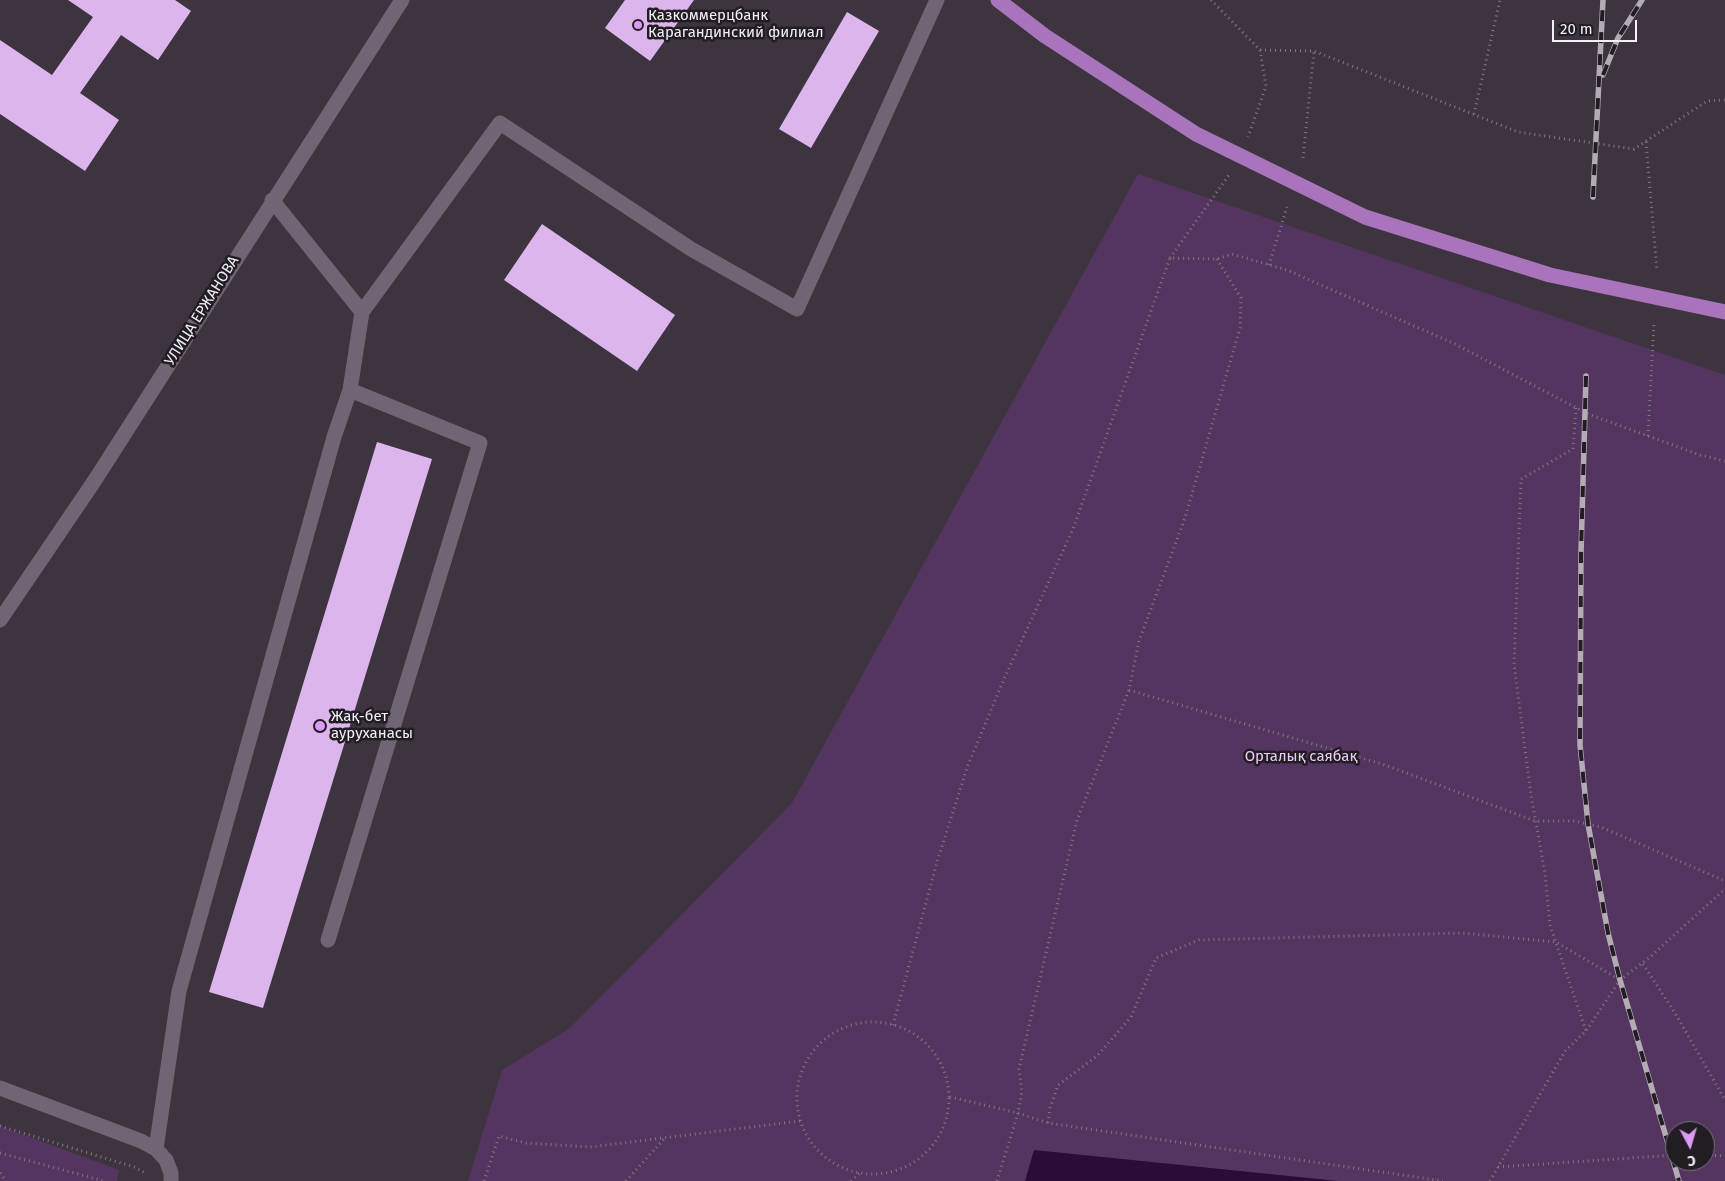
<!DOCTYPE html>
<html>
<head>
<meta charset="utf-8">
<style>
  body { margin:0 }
  #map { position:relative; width:1725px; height:1181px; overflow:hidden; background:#3d3440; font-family:"Fira Sans",sans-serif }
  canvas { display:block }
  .north { position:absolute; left:1665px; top:1121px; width:50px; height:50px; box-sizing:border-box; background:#211d23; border:1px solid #757177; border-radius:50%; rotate:174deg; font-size:14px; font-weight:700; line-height:20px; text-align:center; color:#f4eff6 }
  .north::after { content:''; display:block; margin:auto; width:18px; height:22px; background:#dc99f5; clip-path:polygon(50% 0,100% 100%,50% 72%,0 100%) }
  .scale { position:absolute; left:1552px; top:20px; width:85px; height:22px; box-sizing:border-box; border:2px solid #f4eff6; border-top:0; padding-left:6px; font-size:15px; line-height:18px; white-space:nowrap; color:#f4eff6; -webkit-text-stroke:4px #211d23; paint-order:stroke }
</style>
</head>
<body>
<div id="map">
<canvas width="1725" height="1181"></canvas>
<div class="north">С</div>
<div class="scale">20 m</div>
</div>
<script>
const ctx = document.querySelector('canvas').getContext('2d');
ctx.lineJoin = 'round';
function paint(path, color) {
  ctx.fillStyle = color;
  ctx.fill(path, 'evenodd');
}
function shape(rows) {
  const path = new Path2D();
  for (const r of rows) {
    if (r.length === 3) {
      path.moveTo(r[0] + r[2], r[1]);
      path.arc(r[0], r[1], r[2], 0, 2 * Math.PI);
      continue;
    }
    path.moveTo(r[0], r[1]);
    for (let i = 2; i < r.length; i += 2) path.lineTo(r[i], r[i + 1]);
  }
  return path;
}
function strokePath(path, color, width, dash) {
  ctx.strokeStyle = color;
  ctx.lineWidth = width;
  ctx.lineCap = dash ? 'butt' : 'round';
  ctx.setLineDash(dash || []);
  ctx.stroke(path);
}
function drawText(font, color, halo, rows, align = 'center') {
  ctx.font = font + ' "Fira Sans",sans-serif';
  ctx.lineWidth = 5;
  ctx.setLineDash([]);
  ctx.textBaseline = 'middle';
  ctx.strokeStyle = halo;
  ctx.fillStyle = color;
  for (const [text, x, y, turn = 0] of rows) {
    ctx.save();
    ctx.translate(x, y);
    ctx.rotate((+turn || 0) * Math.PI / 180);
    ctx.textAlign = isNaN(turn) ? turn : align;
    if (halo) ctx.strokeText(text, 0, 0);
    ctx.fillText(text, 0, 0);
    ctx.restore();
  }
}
const green = shape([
  [1138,174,1725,375,1725,1181,468,1181,502,1070,570,1028,792,803],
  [1675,1131,1705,1131,1705,1161,1675,1161],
  [0,1126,119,1170,117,1181,0,1181]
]);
const water = shape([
  [1034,1150,1338,1181,1025,1181]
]);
const building = shape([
  [68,0,175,0,191,11,158,60,121,35,80,93,119,120,85,171,0,114,0,40,52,75,93,17],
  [625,0,694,0,650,61,605,28],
  [847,12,879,31,811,148,779,129],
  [542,224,675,315,637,371,504,280],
  [377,442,432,459,263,1008,209,992]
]);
const path = shape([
  [1211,0,1260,50,1266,86,1248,137],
  [1260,50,1314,51,1518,132,1634,149,1707,101,1725,100],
  [1474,114,1500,0],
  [1646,142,1657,271],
  [1303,158,1314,51],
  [1170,258,1229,175],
  [1217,259,1241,298,1240,328,1185,518,1139,641,1129,690,1385,765,1535,821,1574,821,1601,827,1725,881],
  [1269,265,1287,207],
  [1576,408,1573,449,1521,479,1514,664,1531,795,1545,873,1550,925,1586,1031],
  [1648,436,1654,323],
  [1643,964,1675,1013,1725,1100],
  [873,1098,76],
  [893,1025,937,862,968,765,1004,679,1073,529,1170,258,1217,259,1232,254,1287,270,1455,344,1588,414,1700,455,1725,461],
  [950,1097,1018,1113,1048,1123,1443,1181],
  [1048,1123,1050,1108,1058,1085,1098,1055,1131,1017,1156,958,1199,940,1462,933,1556,942,1620,980],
  [0,1126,134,1167,147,1174],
  [0,1153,104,1181],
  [1705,1155,1725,1156],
  [1498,1167,1675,1155],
  [0,1173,6,1181],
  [484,1181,499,1136,526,1143,590,1147,800,1121],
  [626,1181,664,1139],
  [851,1181,860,1173],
  [997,1181,1018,1113,1022,1092,1019,1069,1077,820,1129,690],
  [1490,1181,1565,1051,1586,1031,1620,980,1650,957,1725,889]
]);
const minor = shape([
  [272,200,362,312,350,390],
  [362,312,500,123,691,249,797,309,937,0],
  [0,620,95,480,402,0],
  [0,1088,141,1141,156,1149,166,1160,171,1173,171,1181],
  [156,1149,179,991,334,437,350,390,480,443,328,940]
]);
const major = shape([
  [998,0,1045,36,1196,134,1365,217,1550,275,1725,312]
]);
const rail = shape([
  [1603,75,1618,38,1642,0],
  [1593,197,1603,0],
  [1586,376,1581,553,1580,745,1588,824,1608,933,1620,980,1679,1181]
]);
const markers = [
  [638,25,5,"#dc99f5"],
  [320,726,6,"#dc99f5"]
];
const poiNames = [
  ["Казкоммерцбанк",648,16],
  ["Карагандинский филиал",648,33],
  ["Жақ-бет",331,717],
  ["ауруханасы",331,734]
];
const streetNames = [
  ["УЛИЦА ЕРЖАНОВА",202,311,-58]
];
const parkNames = [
  ["Орталық саябақ",1301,757]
];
paint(green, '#543560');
paint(water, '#2d0b38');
paint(building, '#dcb5ec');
strokePath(path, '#807882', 3, [1, 4]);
strokePath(minor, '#6f6573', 15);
strokePath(major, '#a974bc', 15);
strokePath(rail, '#b3acb5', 5.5);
strokePath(rail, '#211d23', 4, [11]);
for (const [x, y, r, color] of markers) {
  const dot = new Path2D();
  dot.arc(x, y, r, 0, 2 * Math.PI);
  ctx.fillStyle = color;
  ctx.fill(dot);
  strokePath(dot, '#211d23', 2);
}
drawText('15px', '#f4eff6', '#211d23', poiNames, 'left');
drawText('15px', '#f4eff6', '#211d23', streetNames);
drawText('15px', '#eccbf8', '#211d23', parkNames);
</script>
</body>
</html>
